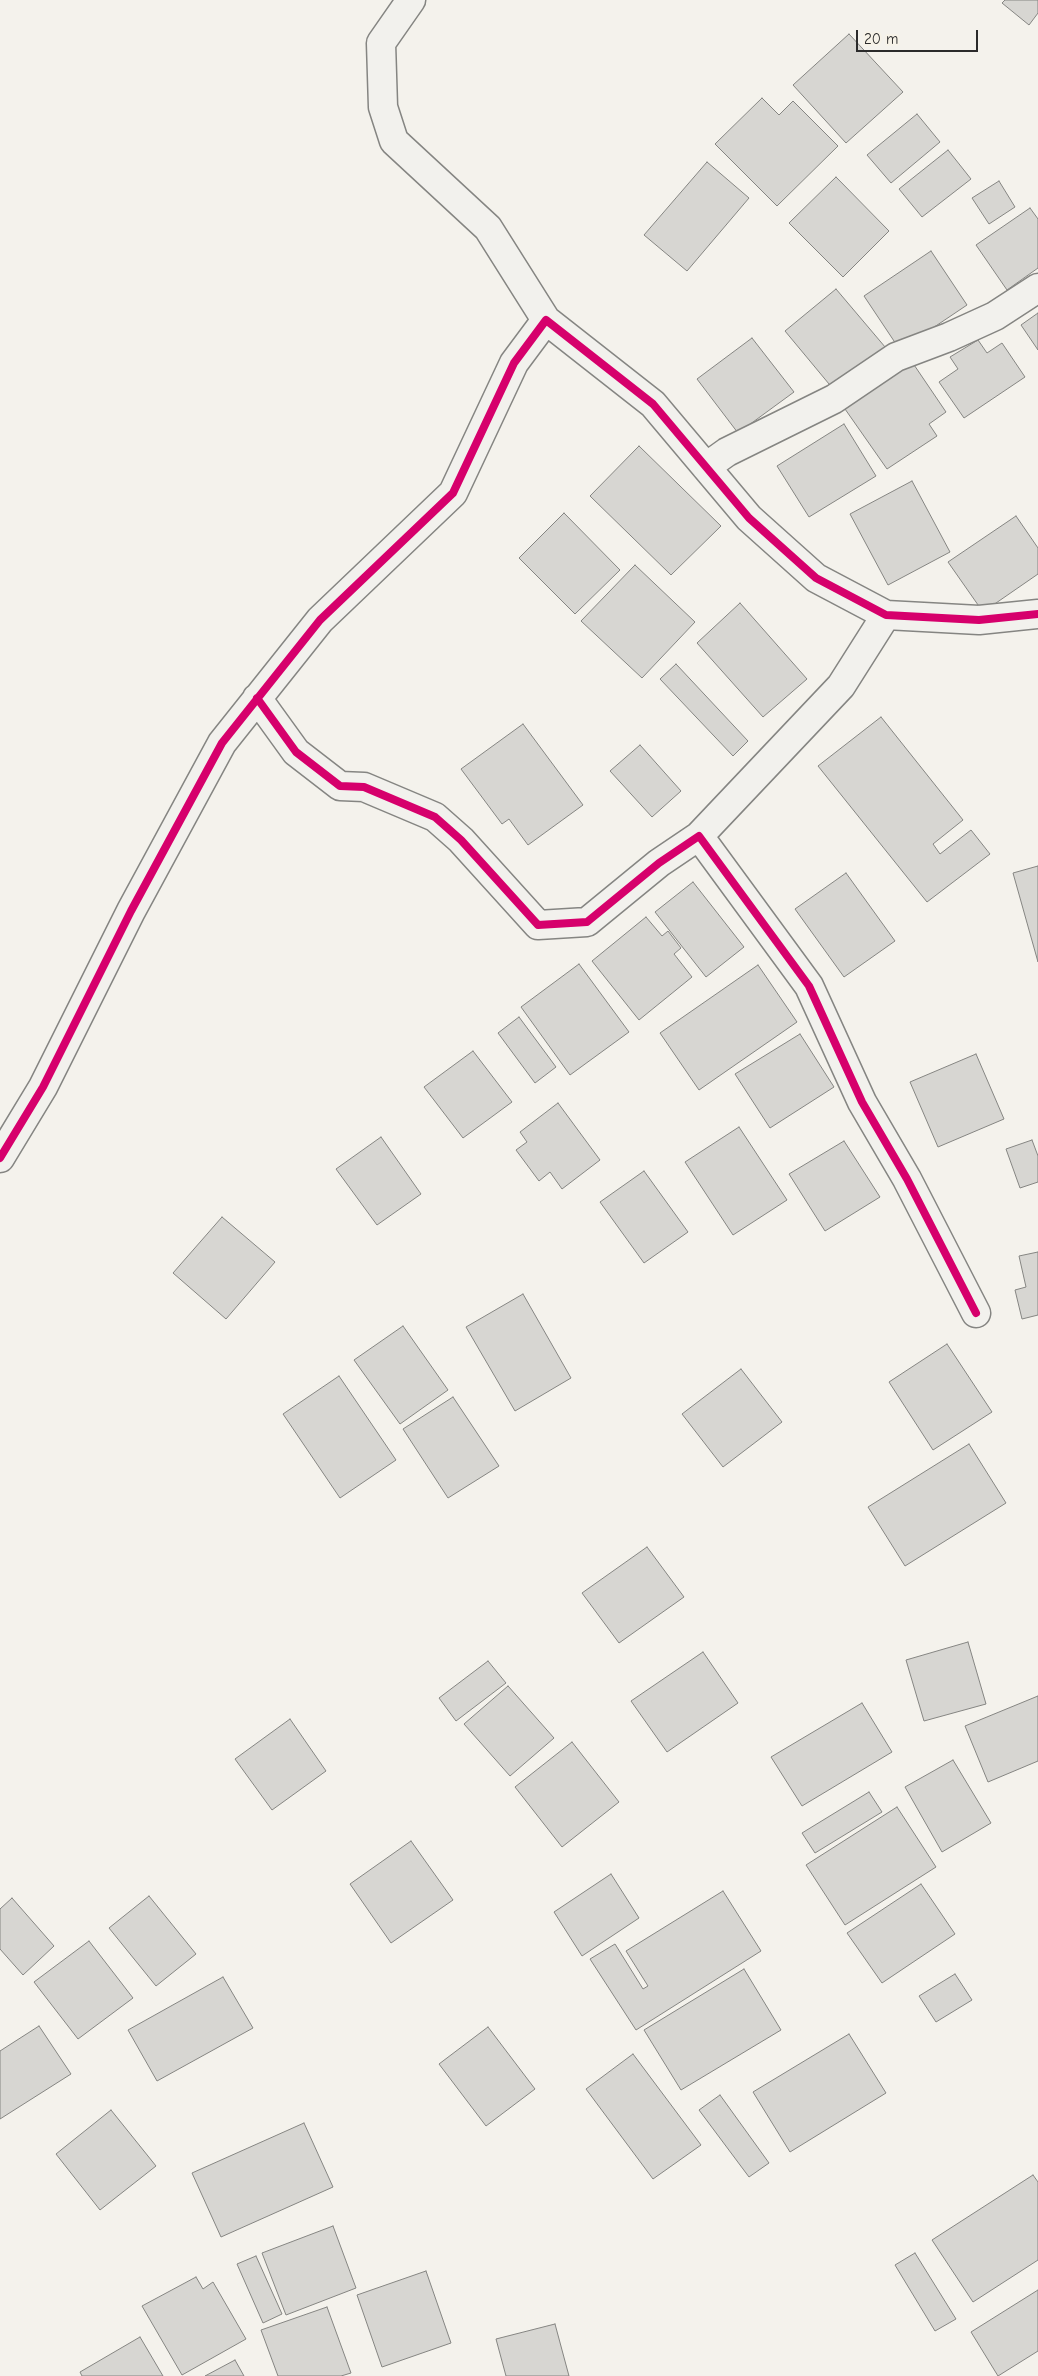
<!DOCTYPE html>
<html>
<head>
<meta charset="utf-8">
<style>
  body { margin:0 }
  #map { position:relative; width:1038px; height:2376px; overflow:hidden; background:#f4f2ec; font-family:"Comic Neue",sans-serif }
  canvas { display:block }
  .scale { position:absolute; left:856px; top:30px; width:122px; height:22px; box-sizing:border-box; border:2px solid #2b2b2b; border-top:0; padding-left:6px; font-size:15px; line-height:18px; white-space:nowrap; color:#2b2b2b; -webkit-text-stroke:4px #f7f3e8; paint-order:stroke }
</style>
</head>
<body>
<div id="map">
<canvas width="1038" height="2376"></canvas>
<div class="scale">20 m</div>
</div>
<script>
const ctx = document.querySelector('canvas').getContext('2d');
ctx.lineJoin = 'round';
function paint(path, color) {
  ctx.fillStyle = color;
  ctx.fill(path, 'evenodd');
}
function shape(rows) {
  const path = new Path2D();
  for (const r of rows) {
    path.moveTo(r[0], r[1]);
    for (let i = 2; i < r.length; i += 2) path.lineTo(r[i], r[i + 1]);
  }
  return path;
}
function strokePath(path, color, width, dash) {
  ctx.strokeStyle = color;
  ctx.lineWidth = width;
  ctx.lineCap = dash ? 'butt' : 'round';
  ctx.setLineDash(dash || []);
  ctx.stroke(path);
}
const building = shape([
  [1005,0,1038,0,1038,13,1029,25,1002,3,1005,0],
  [849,34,903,92,846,143,793,85,849,34],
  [762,98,779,115,793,101,838,146,777,206,715,144,762,98],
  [917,114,940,142,891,183,867,155,917,114],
  [948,150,971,179,922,217,899,189,948,150],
  [707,162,749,198,687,271,644,235,707,162],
  [836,177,889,231,843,277,789,223,836,177],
  [999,181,1015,207,989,224,972,198,999,181],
  [1030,208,1038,219,1038,268,1007,290,976,245,1030,208],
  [931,251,967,305,900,350,864,296,931,251],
  [836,289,891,354,839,396,785,331,836,289],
  [1038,313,1038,350,1021,325,1038,313],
  [752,338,794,392,738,433,697,379,752,338],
  [978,340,987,353,1002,343,1025,377,964,418,939,382,958,369,950,357,978,340],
  [906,353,946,412,929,424,937,436,887,469,838,399,906,353],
  [844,424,876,476,809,517,777,466,844,424],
  [639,446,721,526,671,575,590,496,639,446],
  [912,481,950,552,888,585,850,514,912,481],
  [564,513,620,570,575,614,519,558,564,513],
  [1016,516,1038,548,1038,574,983,612,948,562,1016,516],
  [635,565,695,622,642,678,581,621,635,565],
  [740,603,807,679,763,717,697,643,740,603],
  [676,664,748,741,733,756,660,679,676,664],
  [881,717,963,820,933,844,940,854,971,830,990,854,927,902,818,766,881,717],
  [523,724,583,805,528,845,509,819,502,824,461,769,523,724],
  [640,745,681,791,652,817,610,771,640,745],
  [1038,866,1038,962,1013,873,1038,866],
  [846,873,895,941,844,977,795,909,846,873],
  [693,882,744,947,706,977,655,912,693,882],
  [646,917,662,936,668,931,681,948,674,954,692,977,639,1020,592,961,646,917],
  [579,964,629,1032,570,1075,521,1007,579,964],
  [758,965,797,1022,699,1090,660,1033,758,965],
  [519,1017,556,1067,535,1083,498,1033,519,1017],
  [800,1034,834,1087,770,1128,735,1074,800,1034],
  [473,1051,512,1102,463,1138,424,1087,473,1051],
  [976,1054,1004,1119,938,1147,910,1082,976,1054],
  [558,1103,600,1160,562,1189,550,1172,539,1181,516,1150,527,1142,520,1132,558,1103],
  [739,1127,787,1200,733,1235,685,1162,739,1127],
  [381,1137,421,1194,377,1225,336,1169,381,1137],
  [1032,1140,1038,1156,1038,1182,1020,1188,1006,1149,1032,1140],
  [844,1141,880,1197,825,1231,789,1174,844,1141],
  [644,1171,688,1232,644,1263,600,1202,644,1171],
  [222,1217,275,1262,226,1319,173,1273,222,1217],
  [1038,1252,1038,1315,1022,1319,1015,1290,1026,1287,1019,1256,1038,1252],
  [523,1294,571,1378,515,1411,466,1327,523,1294],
  [403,1326,448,1390,400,1424,354,1360,403,1326],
  [947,1344,992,1412,933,1450,889,1382,947,1344],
  [741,1369,782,1422,723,1467,682,1414,741,1369],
  [339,1376,396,1460,340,1498,283,1414,339,1376],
  [453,1397,499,1466,448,1498,403,1429,453,1397],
  [969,1444,1006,1503,905,1566,868,1507,969,1444],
  [647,1547,684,1597,619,1643,582,1593,647,1547],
  [968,1642,986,1704,924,1721,906,1660,968,1642],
  [703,1652,738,1703,667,1752,631,1701,703,1652],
  [488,1661,506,1683,456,1721,439,1698,488,1661],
  [508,1686,554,1738,510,1776,464,1724,508,1686],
  [1038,1696,1038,1761,988,1782,965,1726,1038,1696],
  [862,1703,892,1752,802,1806,771,1757,862,1703],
  [290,1719,326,1771,272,1810,235,1759,290,1719],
  [572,1742,619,1802,562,1847,515,1787,572,1742],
  [953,1760,991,1823,942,1852,905,1787,953,1760],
  [869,1792,882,1812,815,1853,802,1833,869,1792],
  [897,1807,936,1867,845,1925,806,1865,897,1807],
  [411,1841,453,1900,391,1943,350,1884,411,1841],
  [611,1874,639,1918,582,1956,554,1912,611,1874],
  [921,1884,955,1934,882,1983,847,1933,921,1884],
  [723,1891,761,1951,636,2030,590,1959,615,1944,643,1989,648,1986,626,1951,723,1891],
  [149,1896,196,1954,156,1986,109,1928,149,1896],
  [12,1898,54,1946,23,1975,0,1949,0,1909,12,1898],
  [89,1941,133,1998,78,2039,34,1982,89,1941],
  [744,1969,781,2030,681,2090,644,2030,744,1969],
  [955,1974,972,2000,936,2022,919,1996,955,1974],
  [223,1977,253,2028,157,2081,128,2030,223,1977],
  [39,2026,71,2074,0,2119,0,2051,39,2026],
  [488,2027,535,2089,486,2126,439,2064,488,2027],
  [849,2034,886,2093,790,2152,753,2092,849,2034],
  [633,2054,701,2145,653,2179,586,2089,633,2054],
  [720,2095,769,2163,749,2177,699,2110,720,2095],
  [111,2110,156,2166,100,2210,56,2154,111,2110],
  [304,2123,333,2187,221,2237,192,2173,304,2123],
  [1033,2175,1038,2182,1038,2260,973,2302,932,2240,1033,2175],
  [333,2226,356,2288,286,2315,262,2253,333,2226],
  [915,2253,956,2319,935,2331,895,2265,915,2253],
  [256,2256,282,2314,263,2323,237,2264,256,2256],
  [426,2271,451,2343,382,2367,357,2295,426,2271],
  [196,2277,203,2289,213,2282,246,2339,182,2375,142,2306,196,2277],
  [1038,2290,1038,2351,998,2376,971,2332,1038,2290],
  [327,2307,351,2373,341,2376,278,2376,261,2330,327,2307],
  [555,2324,569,2376,506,2376,496,2339,555,2324],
  [140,2337,163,2376,82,2376,80,2372,140,2337],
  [235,2360,244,2376,205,2376,235,2360]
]);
const minor = shape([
  [411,0,381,43,383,107,394,141,488,228,546,320],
  [706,467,727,452,834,399,896,357,949,337,995,316,1038,288],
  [257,698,296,752,340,786,364,787,435,817,461,840,538,925,587,922,659,863,699,836,809,986,862,1102,907,1179,976,1313],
  [699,836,841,686,886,615],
  [0,1158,43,1087,131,911,222,743,320,620,453,493,514,363,546,320,653,404,749,518,816,578,886,615,979,620,1038,614]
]);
const cycleway = shape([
  [257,698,296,752,340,786,364,787,435,817,461,840,538,925,587,922,659,863,699,836,809,986,862,1102,907,1179,976,1313],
  [0,1158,43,1087,131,911,222,743,320,620,453,493,514,363,546,320,653,404,749,518,816,578,886,615,979,620,1038,614]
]);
paint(building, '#d7d6d2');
strokePath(building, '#858582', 1);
strokePath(minor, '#858582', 31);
strokePath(minor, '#f2f1ed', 28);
strokePath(cycleway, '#d6006c', 8);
</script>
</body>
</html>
